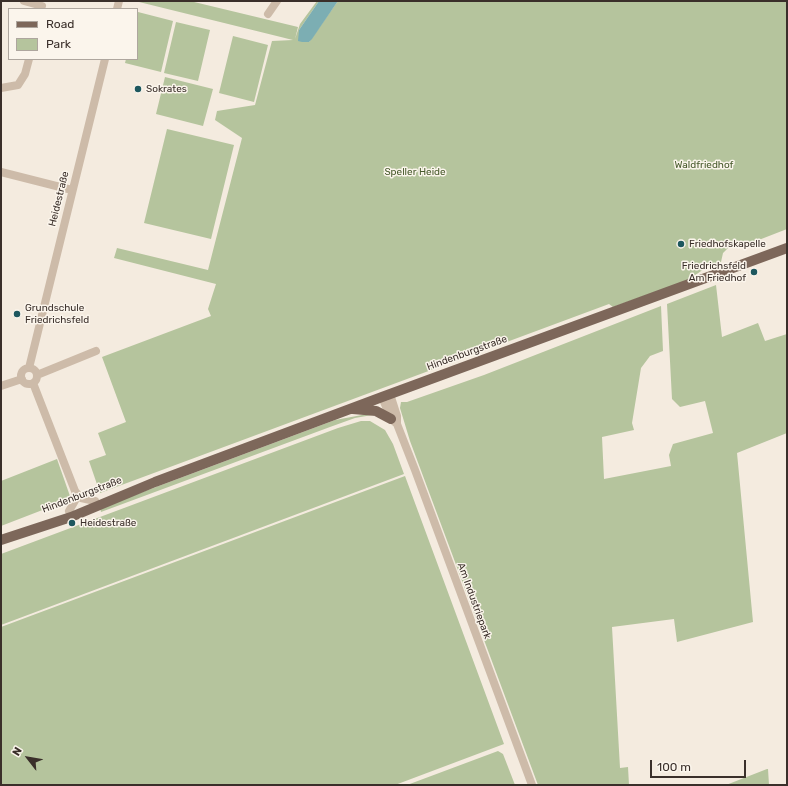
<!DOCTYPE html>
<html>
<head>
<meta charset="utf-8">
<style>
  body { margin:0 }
  #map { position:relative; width:788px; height:786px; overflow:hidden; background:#f4ebdf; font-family:Rubik,sans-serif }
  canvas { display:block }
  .frame { position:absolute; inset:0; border:2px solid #3a2f2a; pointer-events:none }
  .legend { position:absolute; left:8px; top:8px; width:130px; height:52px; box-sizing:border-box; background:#fbf5ec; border:1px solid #aea69e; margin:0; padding:5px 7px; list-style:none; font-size:12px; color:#3a2f2a }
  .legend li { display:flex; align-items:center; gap:8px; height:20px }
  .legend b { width:20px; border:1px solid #aea69e }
  .north { position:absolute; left:8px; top:738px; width:40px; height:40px; -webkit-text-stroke:3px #fbf5ec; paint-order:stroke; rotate:301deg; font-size:11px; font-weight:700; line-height:16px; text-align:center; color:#3a2f2a }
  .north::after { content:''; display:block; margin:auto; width:14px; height:18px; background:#3a2f2a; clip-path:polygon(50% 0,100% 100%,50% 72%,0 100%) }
  .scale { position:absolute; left:650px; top:760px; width:96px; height:18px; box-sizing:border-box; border:2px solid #3a2f2a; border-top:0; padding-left:5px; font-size:12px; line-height:14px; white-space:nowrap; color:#3a2f2a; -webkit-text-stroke:3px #fbf5ec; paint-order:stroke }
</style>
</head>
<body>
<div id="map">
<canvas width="788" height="786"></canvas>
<div class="frame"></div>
<ul class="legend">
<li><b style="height:5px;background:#7d675a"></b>Road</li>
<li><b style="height:11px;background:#b5c49d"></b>Park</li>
</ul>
<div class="north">N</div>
<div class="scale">100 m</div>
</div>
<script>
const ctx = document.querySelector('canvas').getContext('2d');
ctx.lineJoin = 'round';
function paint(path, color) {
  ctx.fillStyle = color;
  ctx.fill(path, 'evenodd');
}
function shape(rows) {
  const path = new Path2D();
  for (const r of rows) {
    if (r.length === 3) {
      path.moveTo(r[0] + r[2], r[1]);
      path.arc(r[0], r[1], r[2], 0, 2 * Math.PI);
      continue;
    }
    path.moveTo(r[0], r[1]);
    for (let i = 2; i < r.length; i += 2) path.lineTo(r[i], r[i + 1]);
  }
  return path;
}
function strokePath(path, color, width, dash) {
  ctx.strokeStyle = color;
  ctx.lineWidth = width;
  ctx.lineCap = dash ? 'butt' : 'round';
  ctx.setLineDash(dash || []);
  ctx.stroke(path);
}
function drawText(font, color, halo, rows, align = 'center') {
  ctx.font = font + ' Rubik,sans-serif';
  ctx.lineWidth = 3;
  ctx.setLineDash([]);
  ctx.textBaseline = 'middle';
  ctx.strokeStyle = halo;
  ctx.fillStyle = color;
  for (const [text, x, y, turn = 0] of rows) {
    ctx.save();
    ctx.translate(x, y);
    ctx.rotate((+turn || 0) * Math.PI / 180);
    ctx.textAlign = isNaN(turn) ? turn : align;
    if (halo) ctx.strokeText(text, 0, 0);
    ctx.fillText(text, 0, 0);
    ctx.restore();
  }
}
const green = shape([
  [135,1,190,1,298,27,295,39,300,24,317,1,319,1,299,30,309,42,338,1,787,1,787,229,751,243,743,241,734,242,723,253,721,262,707,267,688,280,613,307,609,304,100,493,89,461,106,455,98,433,126,422,102,357,211,316,208,309,216,284,114,258,117,248,208,270,242,138,215,120,217,111,255,105,272,41,293,40],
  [138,12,173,21,161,72,125,63,126,59,137,59],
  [176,22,210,30,198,81,164,73],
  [233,36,268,45,254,102,219,93],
  [165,77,213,89,203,126,156,114],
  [167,129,234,145,211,239,144,223],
  [716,285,722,337,758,323,765,341,787,334,787,433,737,453,753,622,677,642,674,619,612,627,620,768,628,767,629,785,538,785,410,441,400,408,401,402,407,402,484,375,661,306,663,351,650,356,641,368,632,423,634,430,602,437,604,479,671,466,669,455,673,444,713,433,705,401,680,407,672,399,667,304],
  [362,415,372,415,355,418,330,427,101,512,100,508,335,420],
  [361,421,370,421,385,430,393,444,404,474,1,625,1,554,338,428],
  [57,459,71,499,1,526,1,481],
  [405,476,504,744,395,785,1,785,1,627],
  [498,751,503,754,515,785,407,785],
  [768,769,769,785,726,785,767,769]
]);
const water = shape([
  [319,1,338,1,312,39,309,42,302,42,298,41,299,30]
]);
const minor = shape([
  [24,1,42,6],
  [117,9,119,1],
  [268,14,277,1],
  [1,88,18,85,25,74,29,59],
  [1,172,72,190],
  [29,368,105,59],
  [29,376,8],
  [37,375,96,351],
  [33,383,75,491,81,498,95,501],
  [1,386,22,379],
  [390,394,397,416,397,424],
  [382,397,391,419,397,424,415,470,532,785],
  [69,511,76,499,75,491]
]);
const major = shape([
  [353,409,376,411,391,419],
  [1,540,71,517,155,482,382,397,787,248]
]);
const markers = [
  [138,89,4,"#1d575e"],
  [681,244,4,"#1d575e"],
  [754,272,4,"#1d575e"],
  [17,314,4,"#1d575e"],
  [72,523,4,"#1d575e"]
];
const poiNames = [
  ["Sokrates",146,89],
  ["Friedhofskapelle",689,244],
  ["Friedrichsfeld",746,266,"right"],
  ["Am Friedhof",746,278,"right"],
  ["Grundschule",25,308],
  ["Friedrichsfeld",25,320],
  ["Heidestraße",80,523]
];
const parkNames = [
  ["Waldfriedhof",704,165],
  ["Speller Heide",415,172]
];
const streetNames = [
  ["Heidestraße",59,199,-76],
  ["Hindenburgstraße",467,353,-20],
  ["Hindenburgstraße",82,495,-21],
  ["Am Industriepark",474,601,70]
];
paint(green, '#b5c49d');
paint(water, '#7caeb3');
strokePath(minor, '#cdbba9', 8);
strokePath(major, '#7d675a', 10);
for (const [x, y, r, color] of markers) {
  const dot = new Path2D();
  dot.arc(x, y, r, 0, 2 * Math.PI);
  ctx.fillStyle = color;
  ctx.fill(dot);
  strokePath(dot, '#fbf5ec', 1.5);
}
drawText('10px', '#3a2f2a', '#fbf5ec', poiNames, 'left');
drawText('10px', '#475a2c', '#fbf5ec', parkNames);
drawText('10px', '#3a2f2a', '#fbf5ec', streetNames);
</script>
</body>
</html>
